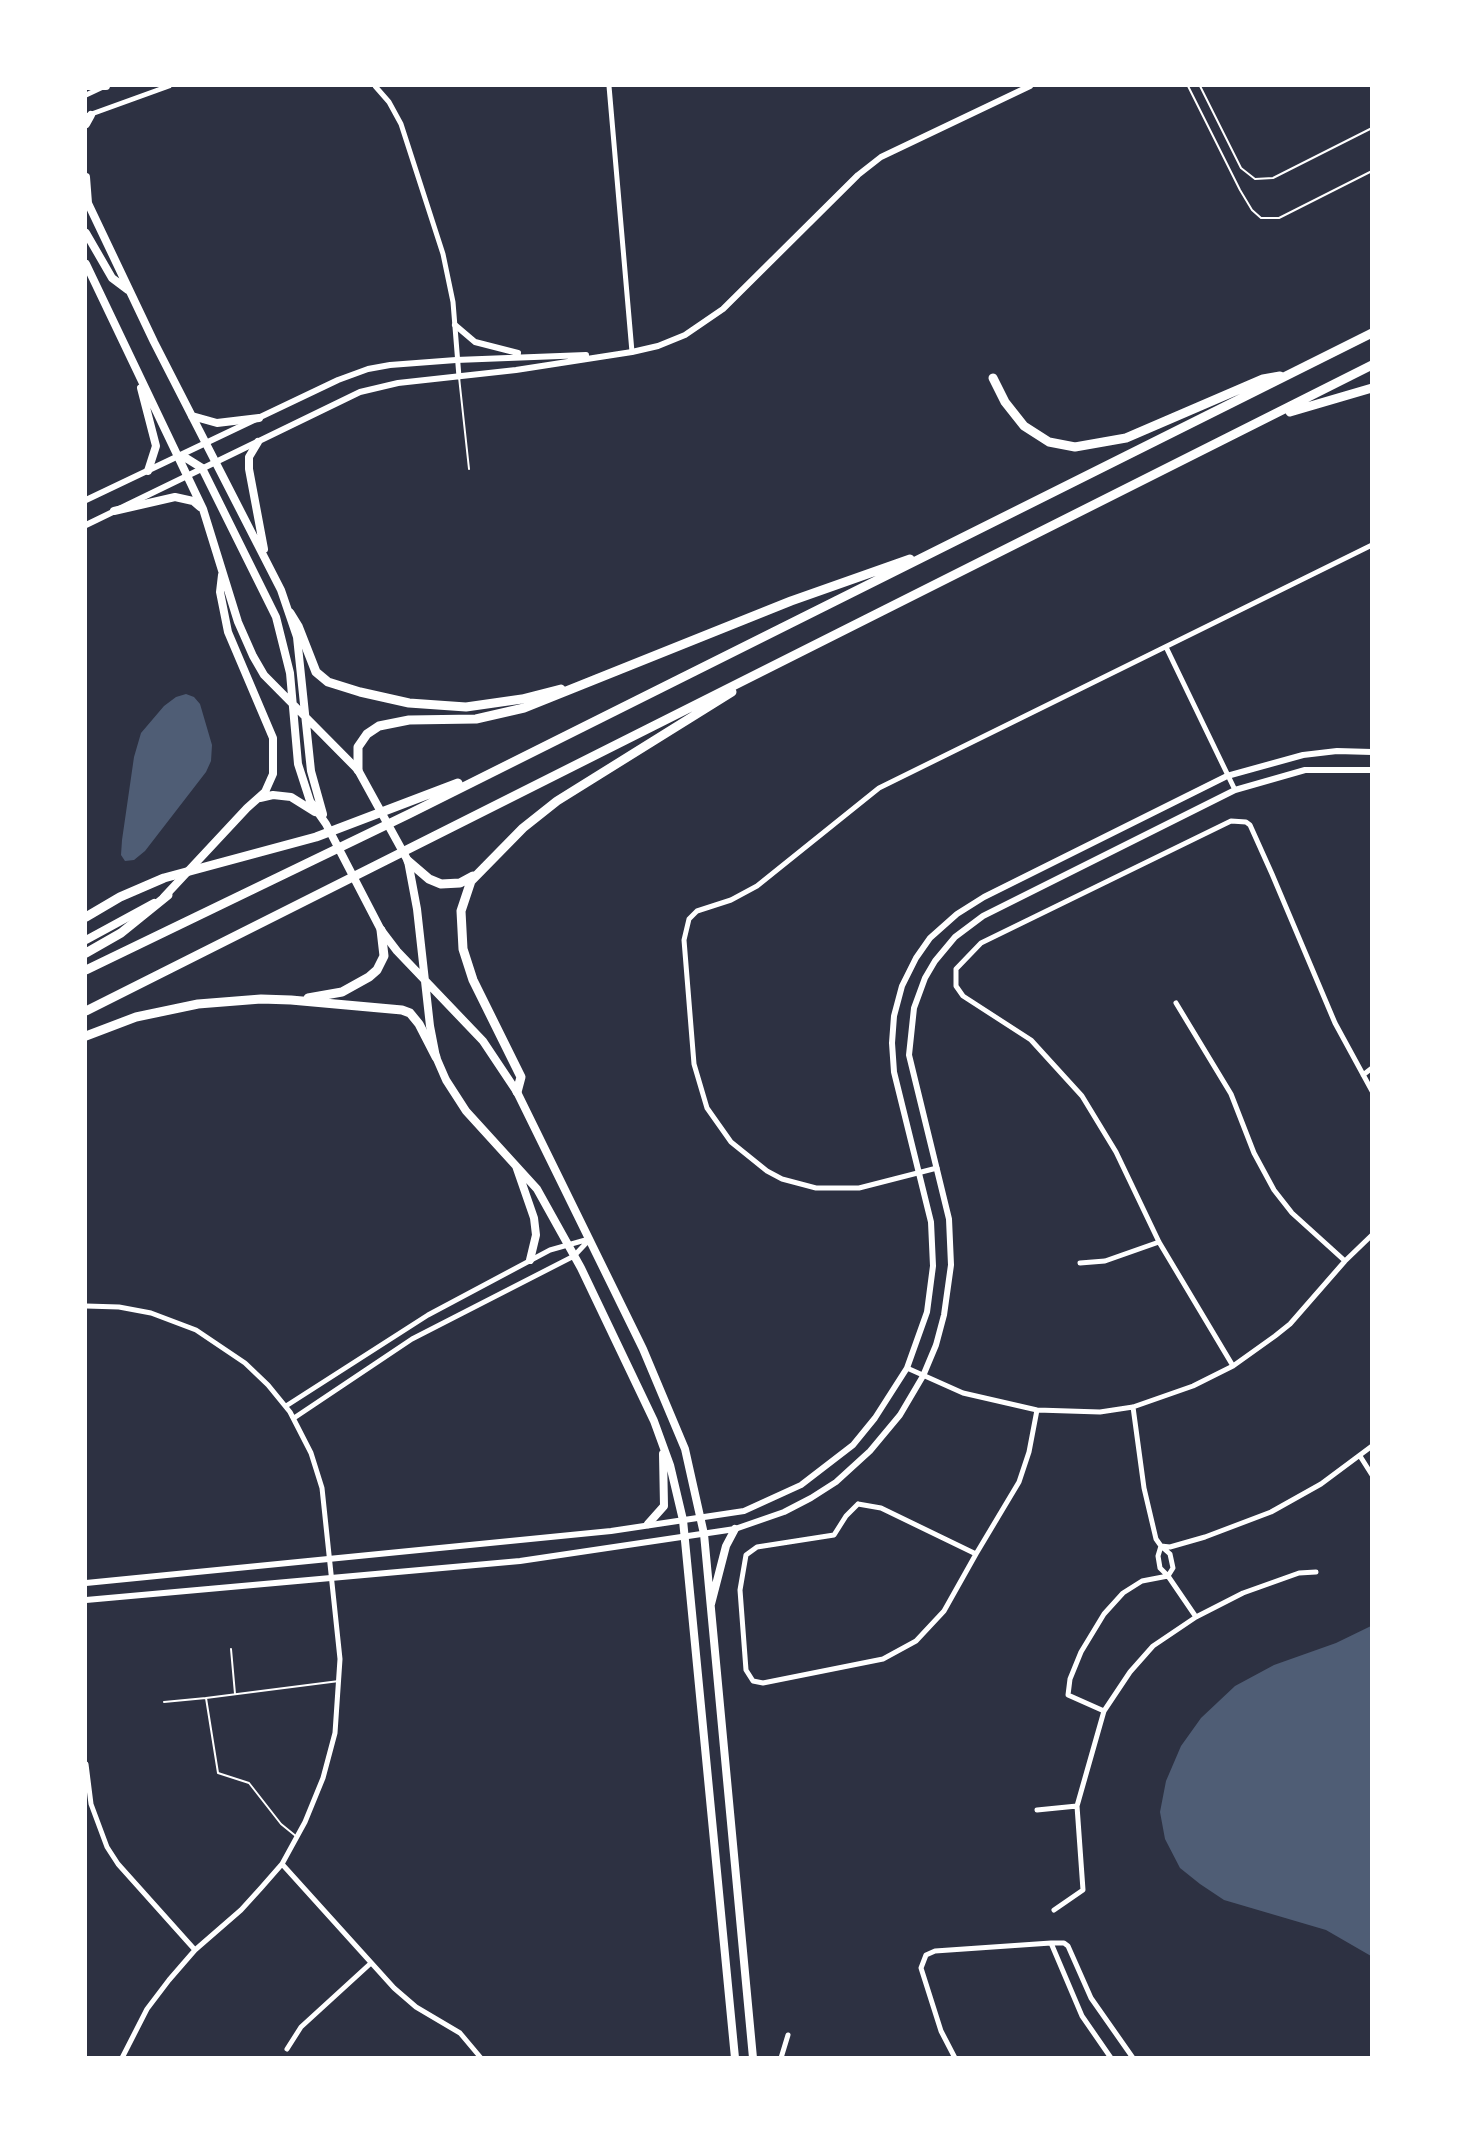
<!DOCTYPE html>
<html>
<head>
<meta charset="utf-8">
<style>
  body { margin:0 }
  #map { position:relative; width:1457px; height:2143px; overflow:hidden; background:#2d3142; font-family:Barlow,sans-serif }
  canvas { display:block }
  .frame { position:absolute; inset:0; border:87px solid #fff; pointer-events:none }
</style>
</head>
<body>
<div id="map">
<canvas width="1457" height="2143"></canvas>
<div class="frame"></div>
</div>
<script>
const ctx = document.querySelector('canvas').getContext('2d');
ctx.lineJoin = 'round';
function paint(path, color) {
  ctx.fillStyle = color;
  ctx.fill(path, 'evenodd');
}
function shape(rows) {
  const path = new Path2D();
  for (const r of rows) {
    path.moveTo(r[0], r[1]);
    for (let i = 2; i < r.length; i += 2) path.lineTo(r[i], r[i + 1]);
  }
  return path;
}
function strokePath(path, color, width, dash) {
  ctx.strokeStyle = color;
  ctx.lineWidth = width;
  ctx.lineCap = dash ? 'butt' : 'round';
  ctx.setLineDash(dash || []);
  ctx.stroke(path);
}
const water = shape([
  [186,694,194,697,200,704,212,745,211,761,206,772,145,851,134,860,125,861,121,855,122,840,134,757,141,733,164,706,176,697],
  [1371,1626,1371,1956,1326,1930,1224,1900,1200,1884,1180,1868,1165,1839,1160,1812,1166,1781,1181,1746,1201,1718,1235,1686,1274,1665,1336,1643]
]);
const service = shape([
  [1188,86,1240,190,1252,210,1261,218,1279,218,1372,171],
  [1200,86,1241,168,1255,179,1273,178,1372,128],
  [459,377,469,469],
  [231,1649,235,1694],
  [164,1702,206,1698],
  [297,1837,281,1824,249,1783,218,1773,206,1698,339,1681]
]);
const minor = shape([
  [375,86,389,102,401,124,443,254,453,302,459,377],
  [609,86,632,352],
  [86,95,103,87],
  [86,116,169,86],
  [1166,647,1235,790],
  [1176,1003,1231,1094,1254,1153,1274,1190,1292,1213,1345,1261],
  [1363,1075,1372,1068],
  [937,1168,859,1188,816,1188,782,1179,767,1171,731,1142,707,1108,694,1064,684,940,689,919,697,911,731,900,757,886,879,788,1372,545],
  [1080,1263,1105,1261,1159,1242],
  [86,1306,119,1307,151,1313,196,1330,245,1363,268,1385,290,1412,311,1453,322,1488,340,1659,335,1733,323,1778,305,1822,282,1864,261,1888,241,1910,195,1950,169,1980,147,2009,122,2058],
  [1233,1366,1159,1242,1116,1152,1082,1096,1031,1040,963,996,956,986,956,969,981,943,1231,821,1246,822,1250,825,1272,874,1335,1023,1372,1091],
  [907,1368,963,1393,1037,1410,1100,1412,1133,1407,1193,1386,1233,1366,1275,1336,1290,1324,1345,1261,1372,1235],
  [286,1406,428,1315,550,1250,589,1239],
  [1133,1407,1144,1488,1156,1539,1161,1546,1170,1547,1205,1537,1271,1512,1321,1484,1372,1446],
  [294,1418,412,1339,574,1256,589,1240],
  [1360,1456,1372,1475],
  [858,1504,881,1508,976,1554,944,1611,916,1641,883,1659,763,1683,753,1681,746,1670,740,1590,746,1555,757,1547,834,1535,846,1516,858,1504],
  [976,1554,1019,1482,1029,1452,1037,1410],
  [1168,1576,1173,1568,1170,1554,1161,1546,1158,1556,1160,1568,1168,1576,1196,1617],
  [1104,1711,1068,1695,1070,1679,1081,1652,1104,1614,1123,1593,1142,1581,1168,1576],
  [86,1764,91,1804,107,1847,118,1864,195,1950],
  [1037,1810,1077,1806],
  [282,1864,394,1988,416,2007,460,2033,481,2058],
  [1054,1910,1083,1890,1077,1806,1104,1711,1130,1672,1153,1646,1196,1617,1243,1593,1299,1573,1316,1572],
  [1051,1943,1064,1943,1068,1946,1091,1998,1133,2058],
  [287,2049,301,2027,371,1963],
  [781,2058,788,2035],
  [955,2058,941,2031,921,1968,926,1955,935,1951,1051,1943,1082,2016,1111,2058]
]);
const tertiary = shape([
  [455,325,475,342,518,353],
  [86,500,338,380,368,369,390,365,456,360,586,355],
  [86,525,360,392,398,383,516,370,632,352,658,346,685,335,723,309,858,175,881,157,1030,86],
  [86,1583,611,1531,744,1511,801,1485,853,1445,875,1418,907,1368,927,1312,933,1266,931,1222,894,1072,892,1043,894,1016,902,986,916,958,930,938,957,914,984,897,1227,776,1303,755,1337,751,1372,752],
  [86,1600,520,1561,735,1529,784,1512,811,1498,836,1482,870,1451,900,1415,923,1376,936,1345,944,1315,951,1265,949,1219,909,1055,914,1008,925,978,935,961,955,937,983,916,1235,790,1305,770,1372,770]
]);
const secondary = shape([
  [86,86,106,86],
  [86,124,91,115],
  [86,177,88,203],
  [86,199,154,342,281,590,297,637,311,771,323,814],
  [86,233,112,278,128,290],
  [86,264,203,509,238,622,253,656,264,675,358,770,408,861,417,909,430,1026,436,1057,446,1080,466,1111,537,1189,581,1268,654,1421,670,1465,683,1520,735,2058],
  [141,388,156,446,148,471],
  [192,416,217,423,259,418],
  [258,442,249,457,249,469,264,549],
  [178,457,186,458,202,468,276,617,290,673,298,764,310,801,326,824,381,930,397,951,483,1041,517,1092,643,1349,685,1449,704,1534,753,2058],
  [114,511,175,497,193,501,200,507],
  [260,798,273,795,291,797,315,812],
  [164,897,247,808,265,792,273,774,273,738,228,632,220,592,222,575],
  [86,940,154,903],
  [516,1166,534,1218,536,1235,530,1260],
  [648,1524,664,1506,663,1454],
  [711,1604,726,1546,735,1529]
]);
const motorway = shape([
  [993,378,1005,402,1024,426,1049,442,1075,447,1126,438,1263,379,1280,376],
  [1290,412,1372,388],
  [290,613,298,626,316,672,328,682,360,692,409,703,466,707,522,699,561,689],
  [358,770,358,747,367,734,379,726,409,720,476,719,524,708,791,601,910,559],
  [408,861,429,879,441,884,460,883,473,876],
  [86,917,120,897,164,878,316,837,458,783],
  [86,953,121,933,168,895],
  [86,970,409,814,1372,333],
  [308,998,342,992,369,977,377,970,384,956,381,930],
  [86,1011,1372,365],
  [86,1036,136,1017,198,1004,261,999,291,1000,402,1010,410,1013,419,1024,436,1057],
  [517,1092,521,1077,473,980,463,949,461,911,471,881,523,828,557,801,732,692]
]);
paint(water, '#4f5d75');
strokePath(service, '#fff', 2);
strokePath(minor, '#fff', 5);
strokePath(tertiary, '#fff', 6);
strokePath(secondary, '#fff', 8);
strokePath(motorway, '#fff', 9);
</script>
</body>
</html>
